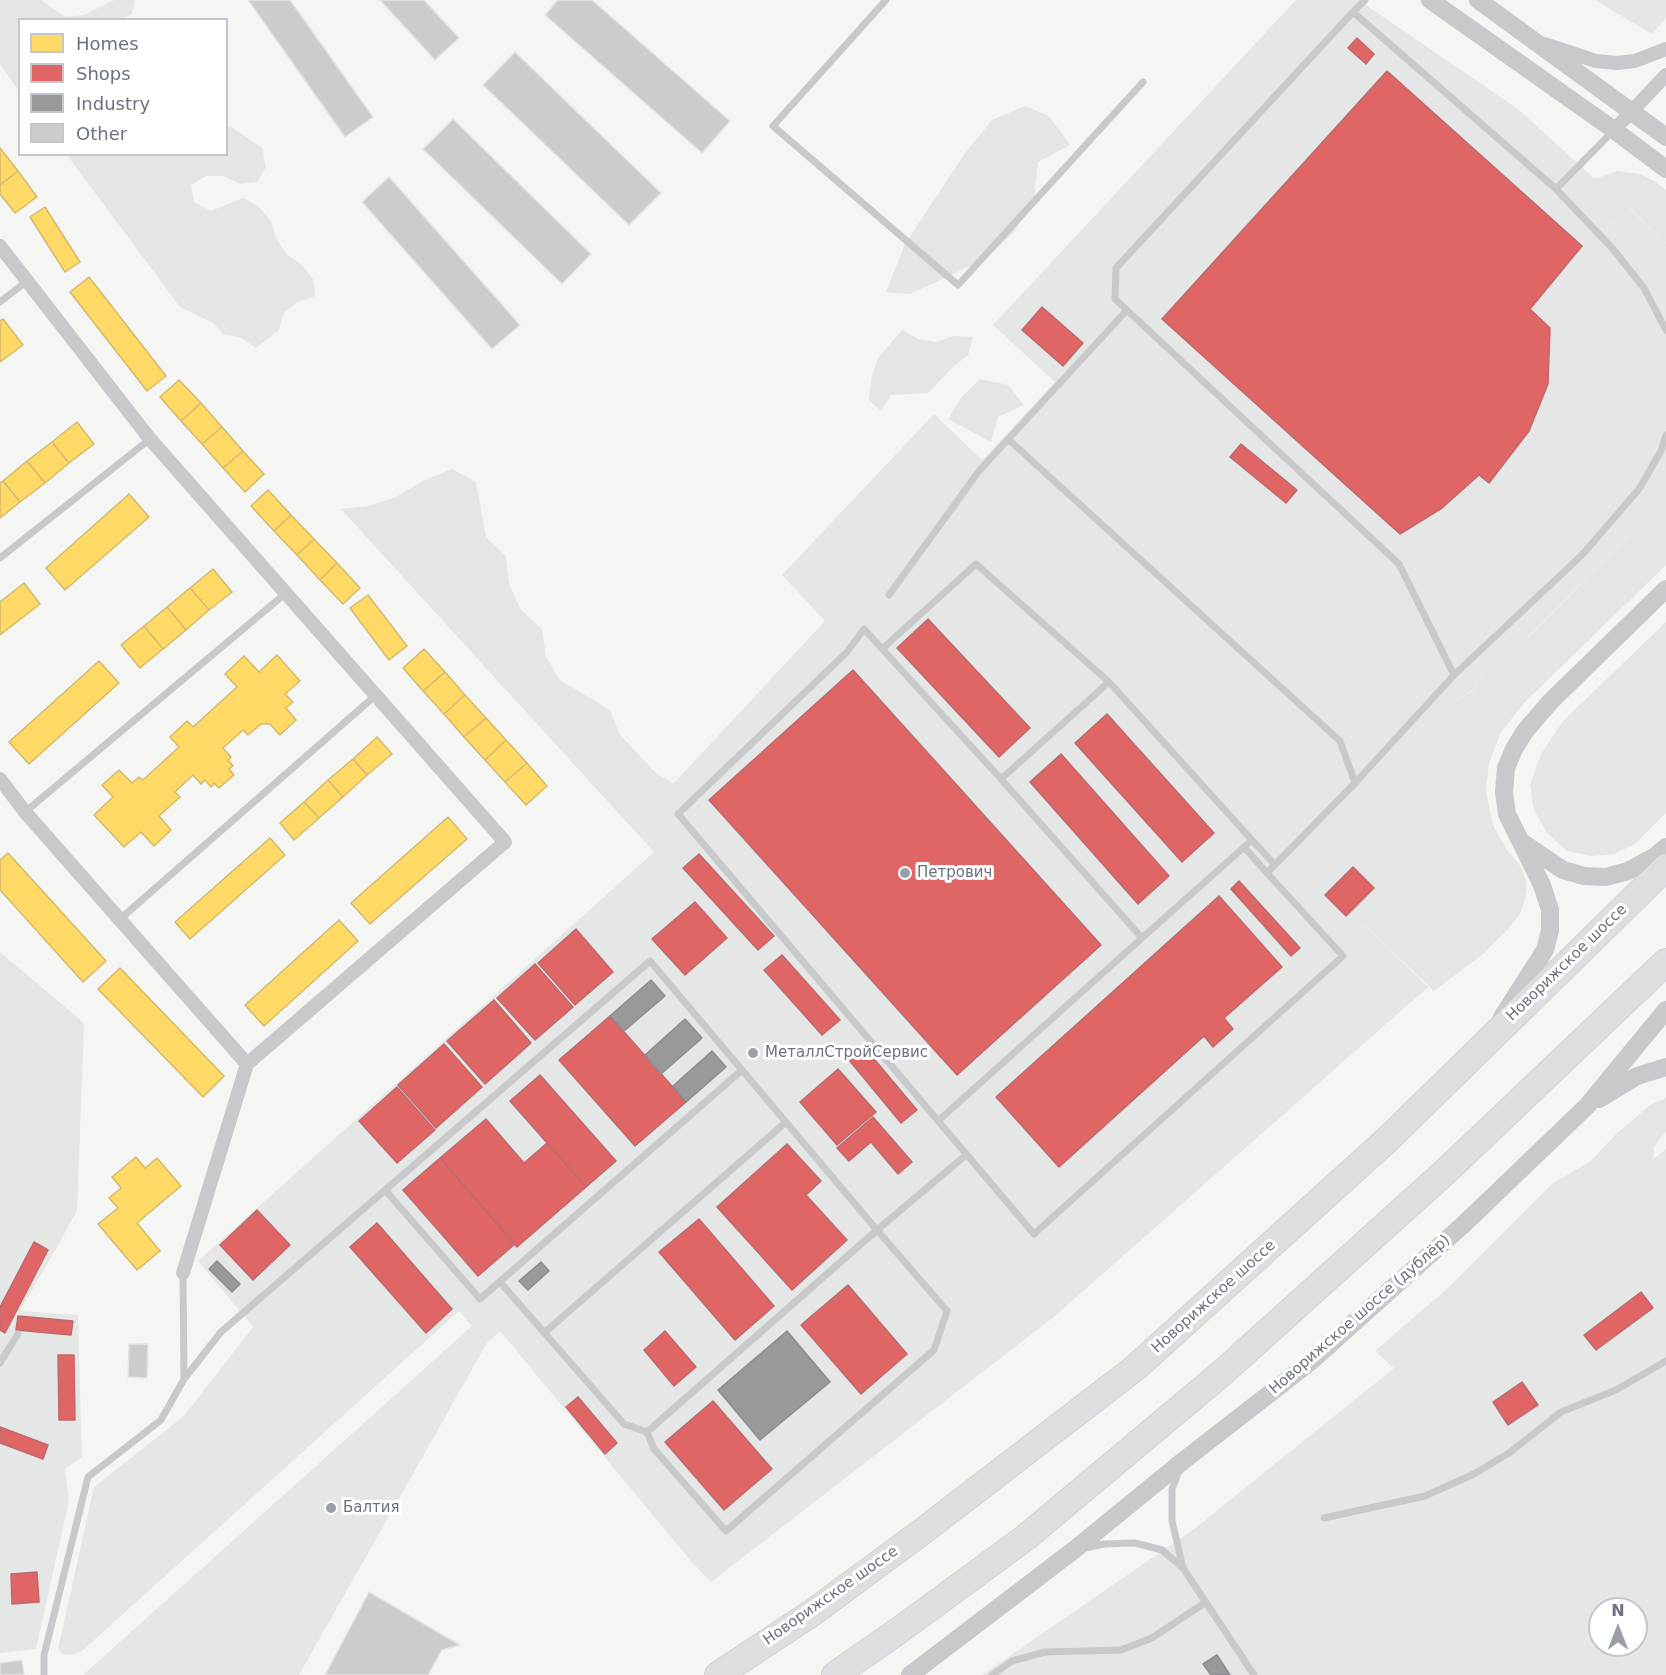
<!DOCTYPE html>
<html>
<head>
<meta charset="utf-8">
<style>
  body { margin:0 }
  #map { position:relative; width:1666px; height:1675px; overflow:hidden; background:#f5f5f4; font-family:"DejaVu Sans",sans-serif }
  canvas { display:block }
  .legend { position:absolute; left:18px; top:18px; width:210px; height:138px; box-sizing:border-box; background:#fff; border:2px solid #c3c7cc; margin:0; padding:8px 10px; list-style:none; font-size:18px; color:#697280 }
  .legend li { display:flex; align-items:center; gap:12px; height:30px }
  .legend b { width:30px; border:2px solid #c3c7cc }
  .north { position:absolute; left:1588px; top:1597px; width:60px; height:60px; box-sizing:border-box; background:#fff; border:2px solid #c3c7cc; border-radius:50%; rotate:0deg; font-size:16px; font-weight:700; line-height:24px; text-align:center; color:#697280 }
  .north::after { content:''; display:block; margin:auto; width:21px; height:27px; background:#9aa0a9; clip-path:polygon(50% 0,100% 100%,50% 72%,0 100%) }
</style>
</head>
<body>
<div id="map">
<canvas width="1666" height="1675"></canvas>
<ul class="legend">
<li><b style="height:16px;background:#ffd966"></b>Homes</li>
<li><b style="height:16px;background:#e06666"></b>Shops</li>
<li><b style="height:16px;background:#999"></b>Industry</li>
<li><b style="height:16px;background:#cbcccc"></b>Other</li>
</ul>
<div class="north">N</div>
</div>
<script>
const ctx = document.querySelector('canvas').getContext('2d');
ctx.lineJoin = 'round';
function paint(path, color) {
  ctx.fillStyle = color;
  ctx.fill(path, 'evenodd');
}
function shape(rows) {
  const path = new Path2D();
  for (const r of rows) {
    path.moveTo(r[0], r[1]);
    for (let i = 2; i < r.length; i += 2) path.lineTo(r[i], r[i + 1]);
  }
  return path;
}
function strokePath(path, color, width, dash) {
  ctx.strokeStyle = color;
  ctx.lineWidth = width;
  ctx.lineCap = dash ? 'butt' : 'round';
  ctx.setLineDash(dash || []);
  ctx.stroke(path);
}
function drawText(font, color, halo, rows, align = 'center') {
  ctx.font = font + ' "DejaVu Sans",sans-serif';
  ctx.lineWidth = 6;
  ctx.setLineDash([]);
  ctx.textBaseline = 'middle';
  ctx.strokeStyle = halo;
  ctx.fillStyle = color;
  for (const [text, x, y, turn = 0] of rows) {
    ctx.save();
    ctx.translate(x, y);
    ctx.rotate((+turn || 0) * Math.PI / 180);
    ctx.textAlign = isNaN(turn) ? turn : align;
    if (halo) ctx.strokeText(text, 0, 0);
    ctx.fillText(text, 0, 0);
    ctx.restore();
  }
}
const built = shape([
  [1296,0,1359,0,1363,3,1518,109,1595,179,1590,193,1592,203,1612,222,1629,208,1666,243,1666,497,1528,637,1484,663,1481,679,1469,693,1443,706,1414,736,1377,786,1401,871,1357,918,1428,987,1055,1316,711,1582,691,1561,500,1331,487,1343,299,1675,83,1675,472,1326,459,1311,82,1651,71,1655,62,1654,58,1649,94,1487,184,1416,253,1327,198,1261,654,852,632,828,825,621,782,575,934,414,982,460,1055,382,993,325],
  [1595,0,1666,0,1666,18,1652,34],
  [1666,1149,1666,1675,982,1675,1194,1529],
  [1600,1609,1636,1609,1636,1645,1600,1645],
  [31,1233,56,1249,20,1311,78,1315,82,1457,65,1469,69,1501,36,1649,0,1653,0,1288]
]);
const green = shape([
  [0,0,41,0,65,17,84,15,114,0,135,0,132,14,123,19,20,20,19,91,0,64],
  [1025,106,1049,116,1070,145,1038,162,1034,198,1016,230,985,259,910,294,886,292,905,244,966,152,992,120],
  [230,126,262,148,266,167,257,182,240,184,224,176,206,176,191,185,194,202,211,211,243,198,259,207,271,221,276,238,286,254,301,264,313,279,315,296,298,302,284,312,279,330,256,348,242,338,224,334,213,323,180,307,67,155,226,154,227,127],
  [1617,171,1640,174,1656,182,1666,190,1666,243,1630,208,1612,222,1592,203,1590,193,1595,179],
  [902,330,918,339,936,342,953,336,973,337,968,355,954,366,928,393,891,395,881,411,869,400,872,375,878,358],
  [980,379,1008,385,1024,405,998,417,991,442,948,419,962,397],
  [452,469,476,482,486,537,506,556,509,584,521,610,542,629,546,657,560,680,610,710,620,735,658,775,675,784,632,828,341,509,369,506,396,497,423,481],
  [1666,497,1666,565,1525,702,1501,732,1489,763,1486,791,1493,825,1507,850,1522,868,1527,885,1525,899,1520,914,1507,930,1483,954,1434,991,1357,918,1401,871,1370,841,1377,786,1414,736,1443,706,1470,693,1481,679,1484,663,1496,645,1520,630,1529,637],
  [1666,622,1666,813,1635,844,1614,854,1592,856,1567,851,1547,833,1534,810,1530,785,1541,754,1563,721],
  [0,952,84,1023,77,1210,56,1249,31,1233,0,1288],
  [1666,1098,1666,1131,1654,1147,1651,1243,1641,1267,1599,1287,1553,1313,1503,1375,1451,1413,1425,1373,1396,1370,1375,1351,1449,1287,1552,1184,1591,1161,1615,1135,1650,1105],
  [1666,1371,1666,1621,1655,1629,1636,1615,1636,1609,1628,1609,1609,1594,1559,1565,1538,1545,1504,1499,1506,1466,1532,1472,1583,1446,1607,1411,1632,1411,1648,1383]
]);
const homes = shape([
  [0,148,18,171,0,185,0,148],
  [18,171,37,197,15,213,0,194,0,185,18,171],
  [45,207,80,262,65,272,30,217,45,207],
  [89,277,166,376,147,391,70,292,89,277],
  [3,319,23,345,0,362,0,321,3,319],
  [179,380,201,403,181,421,160,397,179,380],
  [201,403,222,427,202,444,181,421,201,403],
  [77,422,94,444,69,463,52,442,77,422],
  [222,427,243,451,223,468,202,444,222,427],
  [52,442,69,463,45,483,27,461,52,442],
  [243,451,264,474,245,492,223,468,243,451],
  [27,461,45,483,20,502,3,481,27,461],
  [3,481,20,502,0,518,0,483,3,481],
  [268,490,291,515,274,531,251,506,268,490],
  [129,494,149,517,65,590,46,568,129,494],
  [291,515,314,539,297,555,274,531,291,515],
  [314,539,337,563,320,580,297,555,314,539],
  [337,563,360,588,343,604,320,580,337,563],
  [213,569,232,592,209,610,190,588,213,569],
  [24,583,40,604,0,635,0,602,24,583],
  [190,588,209,610,186,630,167,607,190,588],
  [368,595,407,646,389,660,350,608,368,595],
  [167,607,186,630,163,649,144,626,167,607],
  [144,626,163,649,140,668,121,645,144,626],
  [424,649,445,672,423,691,403,668,424,649],
  [277,655,300,681,285,694,293,702,286,708,296,720,280,735,270,724,261,724,248,735,243,730,223,748,231,757,228,760,233,766,229,769,234,775,219,788,214,783,211,787,205,780,201,784,193,775,175,792,180,797,159,816,171,830,154,846,141,832,124,847,94,815,113,797,102,785,119,770,132,783,139,777,143,780,179,747,170,737,187,721,193,727,237,687,225,674,244,656,259,672,277,655],
  [99,661,119,683,29,764,9,742,99,661],
  [445,672,465,695,444,714,423,691,445,672],
  [465,695,486,718,464,737,444,714,465,695],
  [486,718,506,740,485,760,464,737,486,718],
  [377,737,392,754,367,775,353,759,377,737],
  [506,740,527,763,505,782,485,760,506,740],
  [353,759,367,775,343,797,328,780,353,759],
  [527,763,547,786,526,805,505,782,527,763],
  [328,780,343,797,319,818,304,802,328,780],
  [304,802,319,818,294,840,280,823,304,802],
  [448,817,467,839,370,924,351,903,448,817],
  [270,838,285,855,190,939,175,922,270,838],
  [8,853,106,961,83,982,0,890,0,860,8,853],
  [339,920,358,941,264,1026,245,1005,339,920],
  [120,968,224,1076,203,1097,98,989,120,968],
  [136,1157,145,1168,157,1158,181,1186,137,1223,160,1251,137,1270,98,1224,118,1208,109,1198,121,1188,112,1177,136,1157]
]);
const shops = shape([
  [1357,38,1374,54,1366,64,1348,48,1357,38],
  [1387,71,1582,246,1530,309,1550,328,1548,384,1529,431,1489,483,1479,475,1442,508,1400,534,1162,319,1387,71],
  [1042,307,1083,343,1063,366,1022,330,1042,307],
  [1241,444,1297,490,1286,503,1230,457,1241,444],
  [928,619,1030,728,999,757,897,648,928,619],
  [853,670,1101,945,957,1075,709,800,853,670],
  [1107,714,1214,833,1182,862,1075,743,1107,714],
  [1061,754,1169,876,1138,904,1030,782,1061,754],
  [699,854,774,936,758,950,683,868,699,854],
  [1353,867,1374,888,1346,916,1325,895,1353,867],
  [1239,881,1300,948,1291,956,1231,889,1239,881],
  [1219,896,1282,967,1224,1018,1233,1029,1213,1047,1204,1036,1059,1167,996,1097,1219,896],
  [695,902,727,938,685,975,652,939,695,902],
  [576,929,613,972,575,1005,538,963,576,929],
  [782,955,840,1020,822,1035,764,970,782,955],
  [535,964,573,1007,535,1040,497,998,535,964],
  [494,1000,531,1043,485,1084,447,1041,494,1000],
  [610,1016,686,1102,635,1146,559,1060,610,1016],
  [444,1044,482,1087,436,1128,398,1085,444,1044],
  [864,1047,917,1110,901,1123,849,1060,864,1047],
  [838,1069,876,1112,837,1145,800,1102,838,1069],
  [540,1075,616,1161,586,1187,510,1101,540,1075],
  [397,1087,435,1130,397,1163,359,1121,397,1087],
  [873,1117,912,1162,898,1174,871,1142,849,1161,837,1148,873,1117],
  [486,1119,524,1163,547,1143,586,1187,517,1247,440,1158,486,1119],
  [787,1144,821,1181,806,1195,847,1240,792,1290,717,1207,787,1144],
  [440,1158,515,1244,478,1276,403,1190,440,1158],
  [257,1210,290,1245,253,1280,220,1245,257,1210],
  [699,1219,774,1306,735,1340,659,1252,699,1219],
  [377,1223,452,1309,426,1333,350,1247,377,1223],
  [34,1242,48,1250,5,1333,0,1330,0,1307,34,1242],
  [848,1285,907,1354,861,1394,801,1325,848,1285],
  [1641,1292,1653,1308,1596,1350,1584,1335,1641,1292],
  [18,1316,73,1321,71,1335,16,1330,18,1316],
  [665,1331,696,1367,674,1386,644,1350,665,1331],
  [58,1355,74,1355,75,1420,59,1420,58,1355],
  [1522,1382,1538,1405,1508,1425,1493,1402,1522,1382],
  [578,1397,617,1443,605,1454,566,1407,578,1397],
  [713,1401,772,1469,724,1510,665,1442,713,1401],
  [0,1427,48,1445,43,1459,0,1443,0,1427],
  [37,1572,39,1602,12,1604,11,1574,37,1572]
]);
const industry = shape([
  [651,980,665,996,624,1031,610,1016,651,980],
  [685,1019,702,1038,661,1074,645,1055,685,1019],
  [712,1051,726,1067,686,1102,673,1086,712,1051],
  [217,1261,240,1284,232,1292,209,1269,217,1261],
  [541,1262,549,1271,528,1290,519,1281,541,1262],
  [787,1331,830,1382,760,1440,718,1390,787,1331],
  [1217,1655,1230,1675,1211,1675,1203,1664,1217,1655]
]);
const building = shape([
  [248,0,290,0,373,117,345,137,248,0],
  [380,0,424,0,459,38,435,60,380,0],
  [558,0,592,0,730,121,702,153,545,15,558,0],
  [515,52,661,193,629,225,483,85,515,52],
  [453,119,591,254,562,284,423,149,453,119],
  [389,177,520,325,492,349,362,202,389,177],
  [129,1344,148,1344,147,1378,128,1377,129,1344],
  [369,1592,460,1645,442,1650,428,1675,325,1675,369,1592],
  [22,1660,24,1675,0,1675,0,1663,22,1660]
]);
const service = shape([
  [886,0,773,126,958,285,1143,82],
  [1353,12,1365,0],
  [1556,189,1613,131],
  [0,302,27,281],
  [1666,330,1644,288,1613,249,1556,189,1353,12,1116,268,1115,299,1399,564,1454,675,1582,555,1639,489,1661,451,1666,435],
  [1008,439,1340,741,1355,783],
  [0,558,150,439],
  [889,595,979,471,1127,310],
  [882,649,976,564,1109,682],
  [1001,779,864,629,847,652,678,814,1034,1234,1343,956,1267,873,1355,783,1454,675],
  [25,812,286,593],
  [1252,840,1275,865],
  [1244,847,1267,873],
  [119,920,376,695],
  [938,1121,1142,938,1252,840,1109,682,1001,779,1142,938],
  [385,1190,480,1299,742,1070],
  [183,1273,184,1379],
  [500,1282,624,1424,647,1432,877,1230,947,1311,934,1350,726,1531,654,1449,647,1432],
  [544,1333,786,1122],
  [0,1363,18,1334],
  [1179,1471,1172,1489,1172,1521,1183,1568],
  [1324,1518,1425,1496,1474,1474,1509,1453,1561,1412,1616,1390,1666,1361],
  [1085,1548,1104,1544,1135,1543,1162,1550,1183,1568,1254,1675],
  [44,1675,44,1655,88,1477,161,1420,184,1379,221,1332,650,961,877,1230,966,1155],
  [992,1675,1012,1661,1045,1652,1121,1650,1152,1638,1206,1602]
]);
const minor = shape([
  [1544,44,1596,61,1617,63,1635,61,1666,49],
  [1614,130,1666,75],
  [0,246,150,439,505,842,247,1064],
  [0,779,25,812,247,1064,183,1273]
]);
const tertiary = shape([
  [1430,0,1614,130,1666,169],
  [1478,0,1666,137],
  [1523,843,1563,870,1584,876,1606,877,1628,871,1654,857,1666,847],
  [1502,1017,1545,950,1550,930,1550,910,1542,885,1507,814,1504,792,1506,768,1514,749,1525,731,1551,701,1666,589],
  [1599,1099,1637,1076,1666,1067],
  [910,1675,1074,1550,1183,1461,1309,1363,1464,1224,1587,1106,1666,1010]
]);
const motorway = shape([
  [718,1675,812,1613,927,1528,1135,1368,1389,1138,1666,867],
  [835,1675,901,1629,1025,1538,1222,1373,1445,1172,1666,962]
]);
const markers = [
  [905,873,6,"#9aa0a9"],
  [753,1053,6,"#9aa0a9"],
  [331,1508,6,"#9aa0a9"]
];
const poiNames = [
  ["Петрович",917,873],
  ["МеталлСтройСервис",765,1053],
  ["Балтия",343,1508]
];
const streetNames = [
  ["Новорижское шоссе",1567,963,-44],
  ["Новорижское шоссе",1214,1297,-42],
  ["Новорижское шоссе (дублёр)",1360,1315,-41],
  ["Новорижское шоссе",831,1596,-35]
];
paint(built, '#e5e7e6');
paint(green, '#e3e6e2');
paint(homes, '#ffd966');
strokePath(homes, '#d2ba6e', 1.5);
paint(shops, '#e06666');
strokePath(shops, '#bc6a6e', 1.5);
paint(industry, '#999');
strokePath(industry, '#8b8d92', 1.5);
paint(building, '#cbcccc');
strokePath(building, '#e4e4e4', 1.5);
strokePath(motorway, '#d1d2d2', 28);
strokePath(service, '#c8c9ca', 7);
strokePath(minor, '#c8c9ca', 14);
strokePath(tertiary, '#c8c9ca', 18);
strokePath(motorway, '#dddedf', 26);
for (const [x, y, r, color] of markers) {
  const dot = new Path2D();
  dot.arc(x, y, r, 0, 2 * Math.PI);
  ctx.fillStyle = color;
  ctx.fill(dot);
  strokePath(dot, '#fff', 2);
}
drawText('15px', '#697280', '#fff', poiNames, 'left');
drawText('15px', '#697280', '#fff', streetNames);
</script>
</body>
</html>
